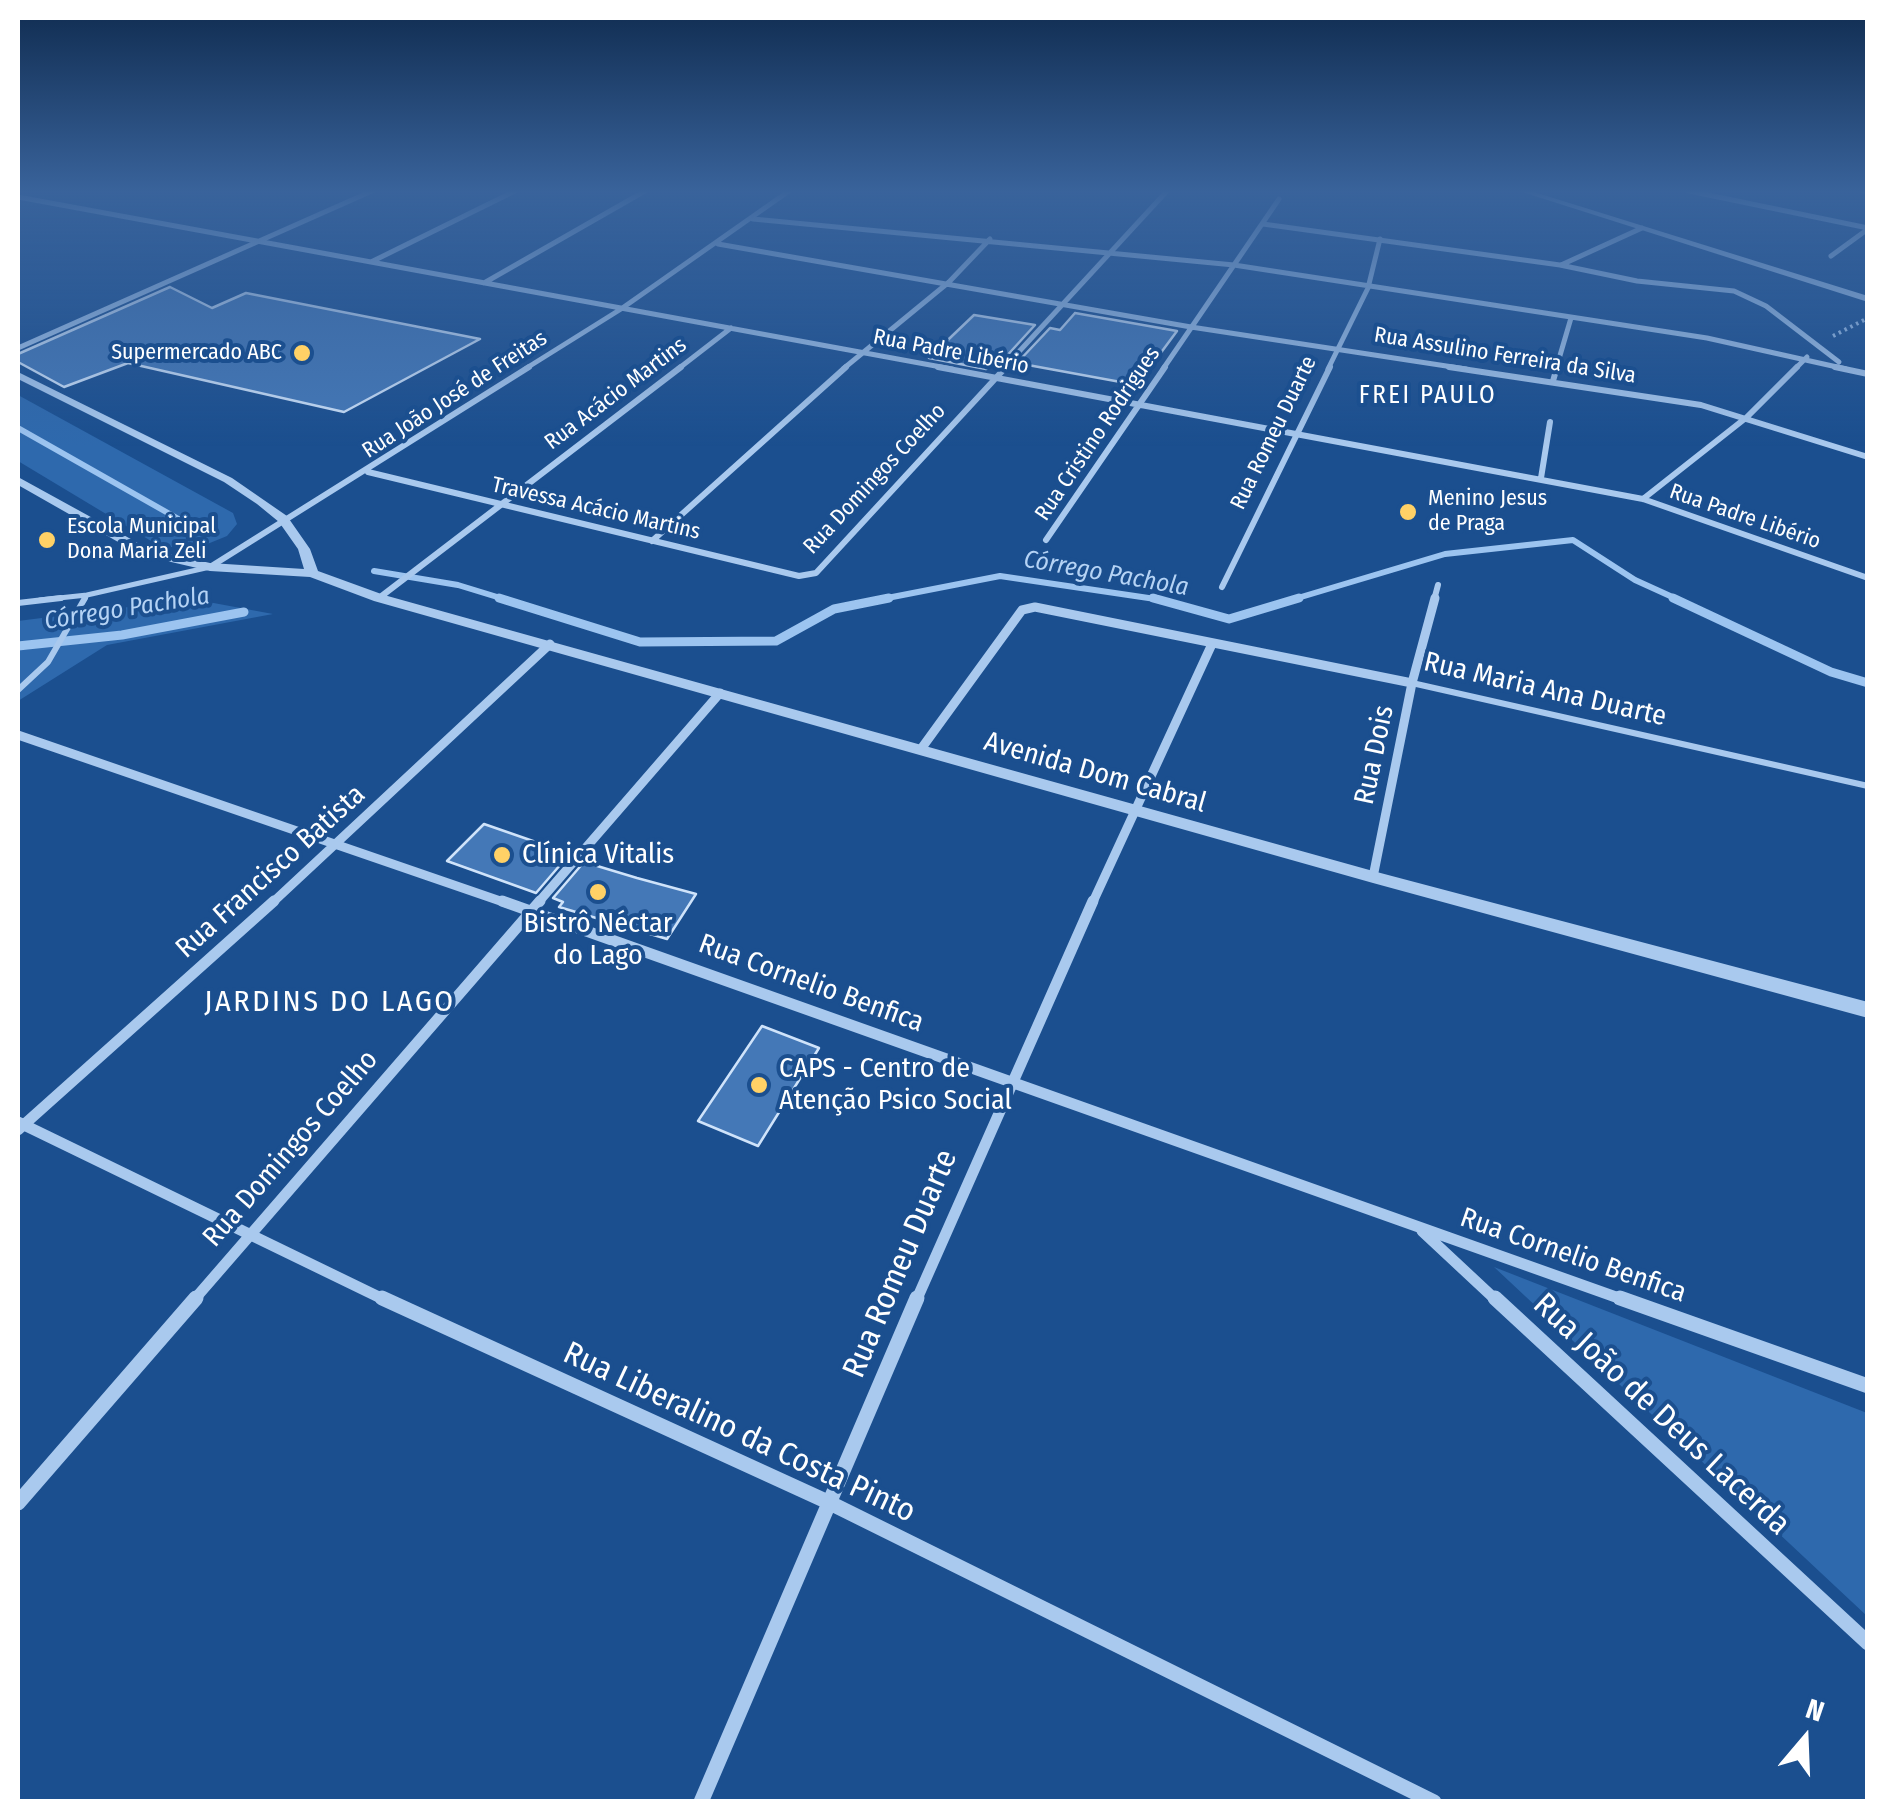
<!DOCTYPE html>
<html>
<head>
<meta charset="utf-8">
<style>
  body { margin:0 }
  #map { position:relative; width:1885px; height:1819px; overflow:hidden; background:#1b4f8f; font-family:"Fira Sans Condensed",sans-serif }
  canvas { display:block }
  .frame { position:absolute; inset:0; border:20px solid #fff; pointer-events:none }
  .north { position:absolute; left:1755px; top:1689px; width:100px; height:100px; -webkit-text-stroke:8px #1b4f8f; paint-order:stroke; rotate:19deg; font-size:28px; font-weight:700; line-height:40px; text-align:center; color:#fff }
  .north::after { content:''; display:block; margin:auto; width:35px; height:45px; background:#fff; clip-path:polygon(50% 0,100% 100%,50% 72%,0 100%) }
</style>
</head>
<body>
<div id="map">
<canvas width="1885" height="1819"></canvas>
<div class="frame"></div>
<div class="north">N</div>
</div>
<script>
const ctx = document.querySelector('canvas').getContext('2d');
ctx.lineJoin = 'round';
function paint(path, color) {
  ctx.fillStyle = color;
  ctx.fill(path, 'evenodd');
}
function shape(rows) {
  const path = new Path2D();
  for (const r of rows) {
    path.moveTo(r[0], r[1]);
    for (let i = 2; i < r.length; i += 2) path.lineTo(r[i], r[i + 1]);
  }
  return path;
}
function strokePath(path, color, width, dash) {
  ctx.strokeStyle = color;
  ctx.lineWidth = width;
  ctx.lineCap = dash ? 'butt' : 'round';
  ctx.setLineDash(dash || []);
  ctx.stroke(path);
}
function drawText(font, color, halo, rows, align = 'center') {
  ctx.font = font + ' "Fira Sans Condensed",sans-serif';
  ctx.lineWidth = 8;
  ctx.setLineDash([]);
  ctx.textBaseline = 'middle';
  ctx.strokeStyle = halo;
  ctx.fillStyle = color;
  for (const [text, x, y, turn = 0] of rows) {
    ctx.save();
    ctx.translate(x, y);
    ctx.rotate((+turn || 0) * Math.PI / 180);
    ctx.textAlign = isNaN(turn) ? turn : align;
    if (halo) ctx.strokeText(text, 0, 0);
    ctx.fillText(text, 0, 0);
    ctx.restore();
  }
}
const green = shape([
  [18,395,233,513,237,524,227,536,200,547,161,547,18,461],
  [192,599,273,614,107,645,18,701,18,621],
  [1494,1267,1867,1413,1867,1616]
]);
const streamFar1 = shape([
  [18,428,205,534],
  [374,571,458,585,507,600],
  [877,600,1000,576,1162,600],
  [1291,600,1445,554,1573,540,1635,580,1679,600]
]);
const stream = shape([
  [499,598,640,642,776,641,834,609,889,598],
  [1153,598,1229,619,1299,598],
  [1673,598,1831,672,1868,683],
  [18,646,122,635,244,612]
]);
const building = shape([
  [170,287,212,308,246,293,480,339,344,412,128,363,64,387,18,362,18,354,170,287],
  [1075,313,1177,331,1137,385,1017,363,1050,328,1060,330,1075,313],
  [974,315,1035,325,1003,360,996,359,986,369,929,358,974,315],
  [484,824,556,849,552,853,567,857,536,893,447,861,484,824],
  [584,862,637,878,696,894,667,939,559,907,563,902,553,898,584,862],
  [762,1026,819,1048,758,1146,698,1121,762,1026]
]);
const path = shape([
  [1833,336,1866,319]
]);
const serviceFar1 = shape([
  [40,600,87,595],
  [84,600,87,595,210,567]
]);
const service = shape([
  [18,603,61,598],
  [1412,683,1868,786],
  [18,690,48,662,85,598]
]);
const minorFar4 = shape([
  [1689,191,1868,228],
  [18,197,952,369],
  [753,219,1234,265,1707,338,1846,369],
  [1263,224,1560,265,1637,281,1734,291,1766,306,1839,362],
  [718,244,1191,327,1466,369],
  [1831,256,1868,229],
  [371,262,515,191],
  [1561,265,1642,228],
  [484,283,645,191],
  [18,348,372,191],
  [525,369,621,309,789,191],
  [678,369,731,328],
  [843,369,949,282,990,239],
  [1003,369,1167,191],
  [1163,369,1279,199],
  [1328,369,1368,288,1380,239],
  [1556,369,1571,318],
  [1795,369,1807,357]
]);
const minorFar3 = shape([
  [938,367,1643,499,1868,578],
  [1449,367,1701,405,1868,457],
  [1835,367,1868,374],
  [1553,381,1557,367],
  [368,472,799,576,816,573,1006,367],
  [1541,478,1550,422],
  [1643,499,1747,417,1797,367],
  [1046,540,1165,367],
  [652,541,846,367],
  [210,567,529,367],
  [1222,587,1330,367],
  [379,598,681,367],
  [1434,600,1438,585]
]);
const minorFar2 = shape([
  [18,735,509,904],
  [921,749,1022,610,1035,607,1412,683],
  [1373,877,1412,683,1435,598],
  [271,904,550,644],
  [537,904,720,693],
  [1092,904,1212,644]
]);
const minorFar1 = shape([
  [502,901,1627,1301],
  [18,1122,387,1301],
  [18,1130,274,901],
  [1422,1231,1497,1301],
  [193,1301,540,901],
  [916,1301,1093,901]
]);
const minor = shape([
  [382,1298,828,1502,1434,1802],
  [1495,1298,1868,1643],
  [1620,1298,1868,1386],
  [18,1503,196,1298],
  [701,1802,917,1298]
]);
const tertiary = shape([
  [1519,191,1531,191,1868,296,1868,302,1519,191],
  [1859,191,1868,191,1868,194,1860,193,1859,191],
  [18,372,232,478,287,516,310,549,318,571,384,595,1373,871,1868,1002,1868,1018,1373,883,374,601,310,577,210,571,141,555,18,485,18,477,149,549,210,563,304,569,298,549,279,522,257,504,224,482,18,379,18,372]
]);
const markers = [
  [302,353,10,"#ffd166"],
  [1408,512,10,"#ffd166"],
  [47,540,10,"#ffd166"],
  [502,855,10,"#ffd166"],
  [598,892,10,"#ffd166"],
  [759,1085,10,"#ffd166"]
];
const farStreetnames = [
  ["Rua Padre Libério",951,352,11],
  ["Rua Assulino Ferreira da Silva",1505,356,9],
  ["Rua Acácio Martins",616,394,-37],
  ["Rua João José de Freitas",455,395,-33],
  ["Rua Romeu Duarte",1274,433,-64],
  ["Rua Cristino Rodrigues",1098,434,-56],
  ["Rua Domingos Coelho",875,479,-47],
  ["Travessa Acácio Martins",596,509,13],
  ["Rua Padre Libério",1745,517,19]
];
const farPoinames = [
  ["Supermercado ABC",282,353,"right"],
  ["Menino Jesus",1428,499],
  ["de Praga",1428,524],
  ["Escola Municipal",67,527],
  ["Dona Maria Zeli",67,552]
];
const farNeighbourhoodnames = [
  ["FREI PAULO",1428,396]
];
const farWaternames = [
  ["Córrego Pachola",1106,574,10],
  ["Córrego Pachola",127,609,-9]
];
const streetNames = [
  ["Rua Maria Ana Duarte",1545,690,13],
  ["Rua Dois",1375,755,-78],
  ["Avenida Dom Cabral",1095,773,16],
  ["Rua Francisco Batista",271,872,-42],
  ["Rua Cornelio Benfica",811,984,20],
  ["Rua Domingos Coelho",291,1149,-49],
  ["Rua Cornelio Benfica",1573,1256,19]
];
const poiNames = [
  ["Clínica Vitalis",522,855],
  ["Bistrô Néctar",598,924,"center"],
  ["do Lago",598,956,"center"],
  ["CAPS - Centro de",779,1069],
  ["Atenção Psico Social",779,1101]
];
const neighbourhoodNames = [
  ["JARDINS DO LAGO",330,1003]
];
const nearStreetnames = [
  ["Rua Romeu Duarte",901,1264,-67],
  ["Rua João de Deus Lacerda",1661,1415,43],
  ["Rua Liberalino da Costa Pinto",739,1433,25]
];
paint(green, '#2e69ad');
strokePath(streamFar1, '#9cc4f0', 6);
strokePath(stream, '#9cc4f0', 9);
paint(building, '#4478b7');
strokePath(building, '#cfe3fa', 2.5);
strokePath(path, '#a9c9ee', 4, [2.5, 4]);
strokePath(serviceFar1, '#a9c9ee', 5);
strokePath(service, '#a9c9ee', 6);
strokePath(minorFar4, '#a9c9ee', 5);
strokePath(minorFar3, '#a9c9ee', 6);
strokePath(minorFar2, '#a9c9ee', 9);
strokePath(minorFar1, '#a9c9ee', 11);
strokePath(minor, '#a9c9ee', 15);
paint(tertiary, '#a9c9ee');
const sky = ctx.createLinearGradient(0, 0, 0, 446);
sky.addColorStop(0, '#0f2b4f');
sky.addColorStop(0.43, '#39639b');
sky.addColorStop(1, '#39639b00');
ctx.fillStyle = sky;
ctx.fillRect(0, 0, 1885, 446);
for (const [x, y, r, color] of markers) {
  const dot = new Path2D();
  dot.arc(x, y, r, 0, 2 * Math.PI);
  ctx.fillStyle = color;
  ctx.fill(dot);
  strokePath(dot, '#1b4f8f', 4);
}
drawText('22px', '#fff', '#1b4f8f', farStreetnames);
drawText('22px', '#fff', '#1b4f8f', farPoinames, 'left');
ctx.letterSpacing = '2.5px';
drawText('25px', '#fff', '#1b4f8f', farNeighbourhoodnames);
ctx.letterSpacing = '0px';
drawText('italic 25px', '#b5d3f5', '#1b4f8f', farWaternames);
drawText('28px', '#fff', '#1b4f8f', streetNames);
drawText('28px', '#fff', '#1b4f8f', poiNames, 'left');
ctx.letterSpacing = '2.5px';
drawText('30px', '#fff', '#1b4f8f', neighbourhoodNames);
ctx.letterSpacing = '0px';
drawText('32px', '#fff', '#1b4f8f', nearStreetnames);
</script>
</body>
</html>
